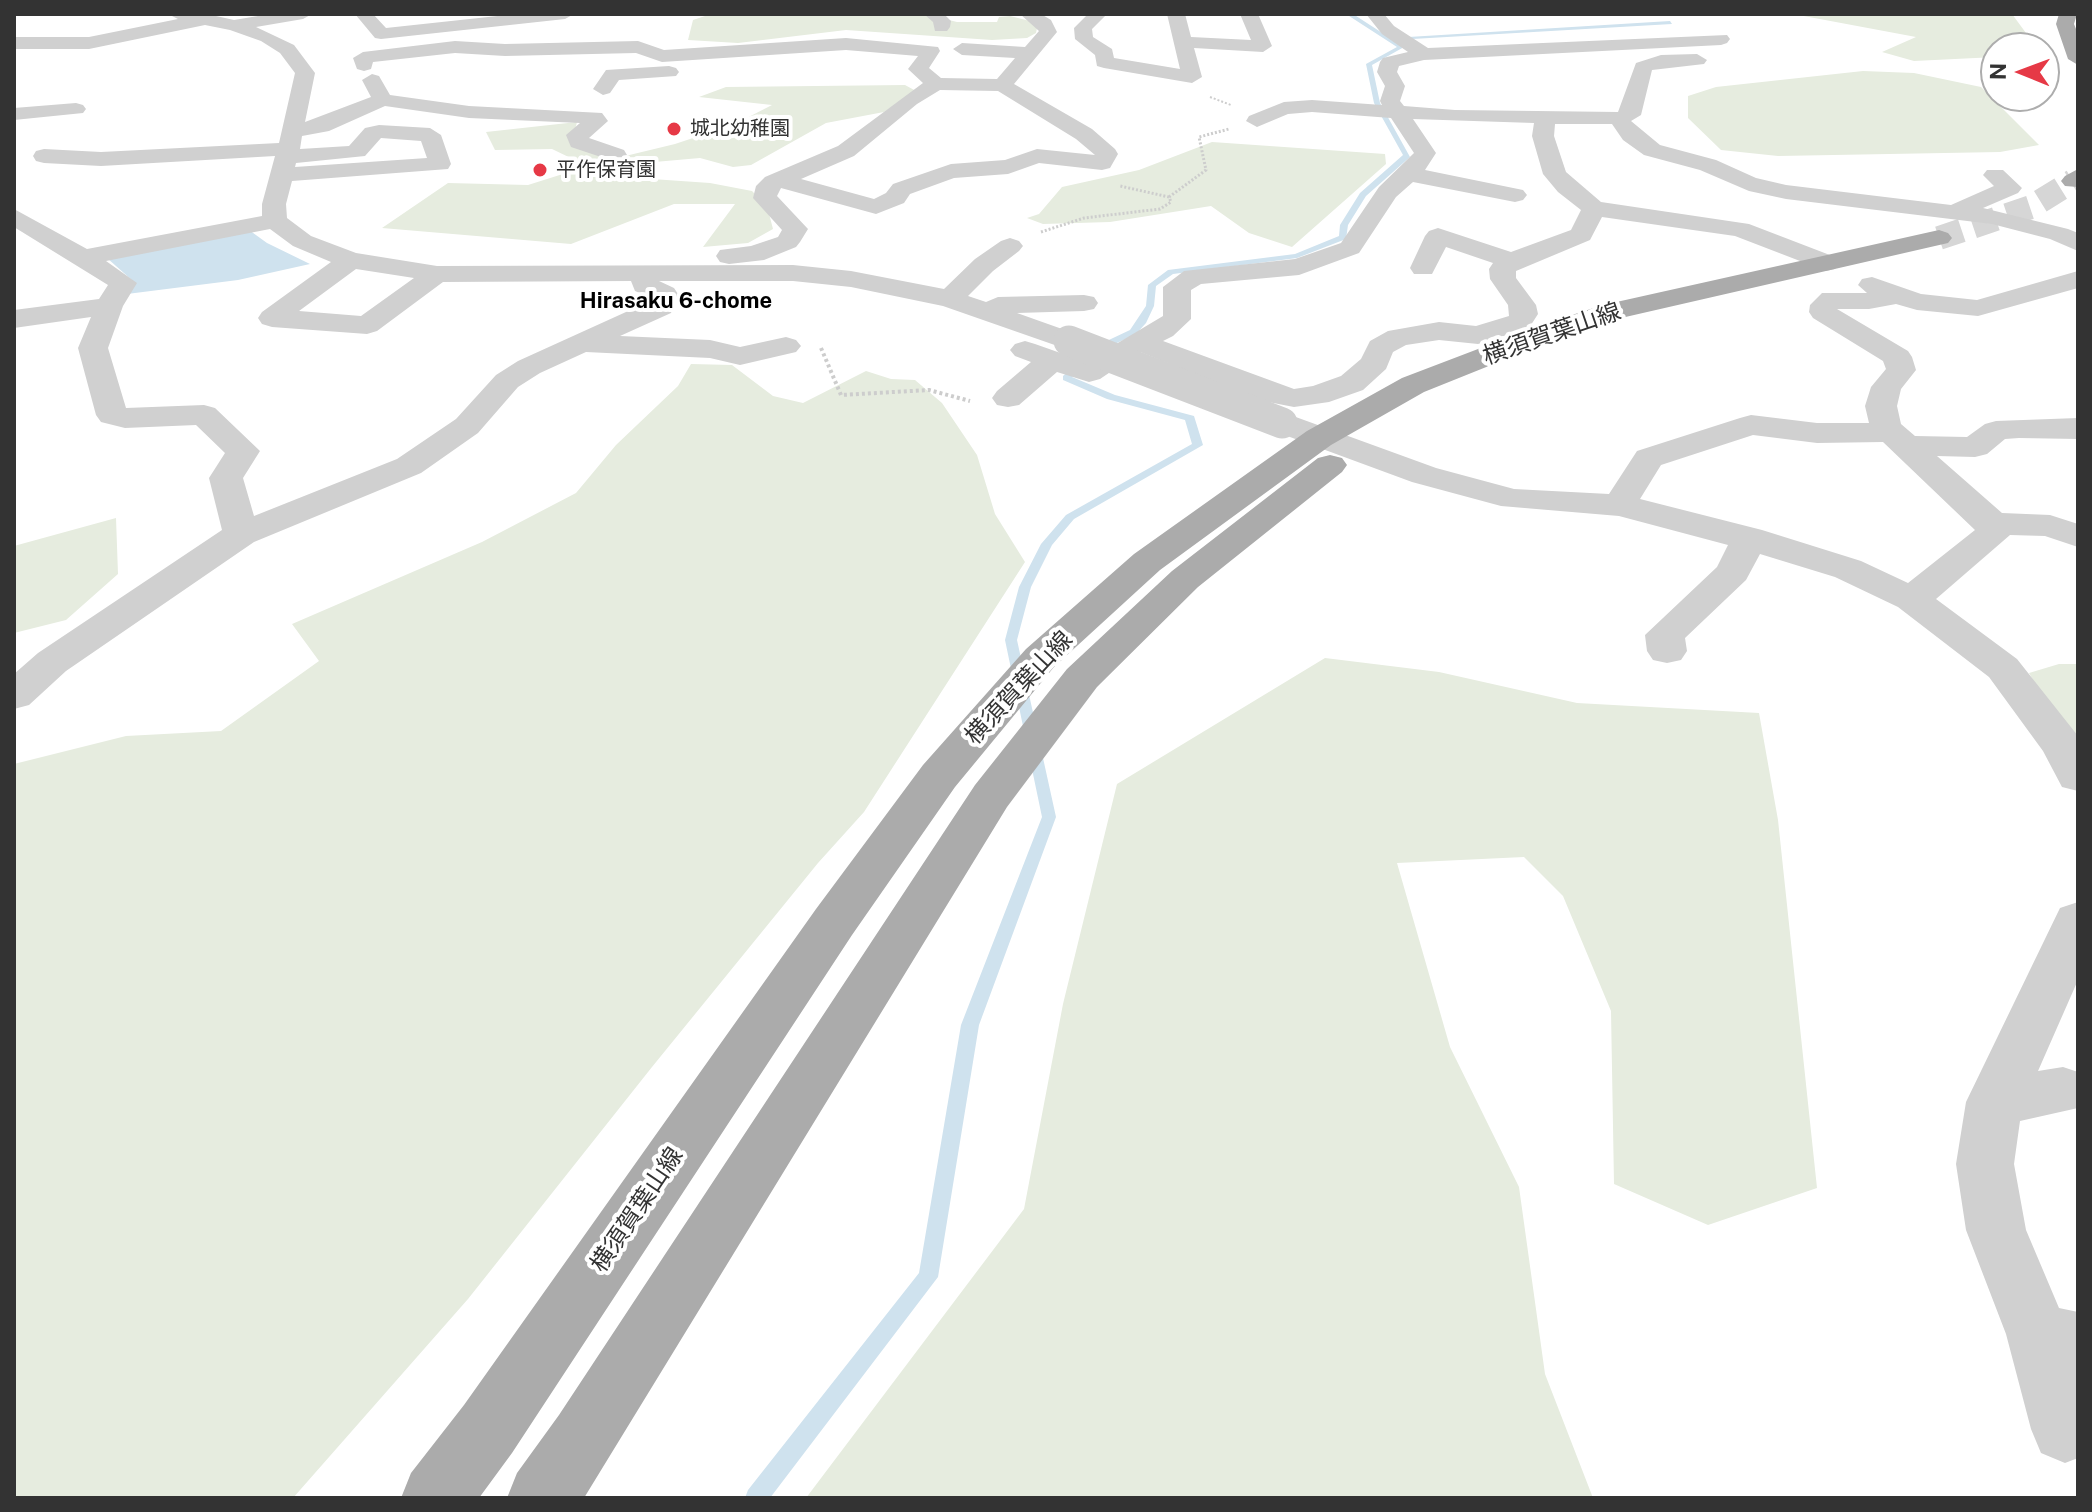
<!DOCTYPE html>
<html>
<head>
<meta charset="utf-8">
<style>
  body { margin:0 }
  #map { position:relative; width:2092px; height:1512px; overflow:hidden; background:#fff; font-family:"Public Sans",sans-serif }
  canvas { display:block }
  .frame { position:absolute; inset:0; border:16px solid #333; pointer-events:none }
  .north { position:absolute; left:1980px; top:32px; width:80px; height:80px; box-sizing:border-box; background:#fff; border:2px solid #adadad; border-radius:50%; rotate:271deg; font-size:22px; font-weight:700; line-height:32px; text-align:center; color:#333 }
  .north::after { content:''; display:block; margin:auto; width:28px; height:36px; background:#e63946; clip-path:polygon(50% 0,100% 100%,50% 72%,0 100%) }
</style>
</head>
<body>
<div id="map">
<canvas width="2092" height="1512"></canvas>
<div class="frame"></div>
<div class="north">N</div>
</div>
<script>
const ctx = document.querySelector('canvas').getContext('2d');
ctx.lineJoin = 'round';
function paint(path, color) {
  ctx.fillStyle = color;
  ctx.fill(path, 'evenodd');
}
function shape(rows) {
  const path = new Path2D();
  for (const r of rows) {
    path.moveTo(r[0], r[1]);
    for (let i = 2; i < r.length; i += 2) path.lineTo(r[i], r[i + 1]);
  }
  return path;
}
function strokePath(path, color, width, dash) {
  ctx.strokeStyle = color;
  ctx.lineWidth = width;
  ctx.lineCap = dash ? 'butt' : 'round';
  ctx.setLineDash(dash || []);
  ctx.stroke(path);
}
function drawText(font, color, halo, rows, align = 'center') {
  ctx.font = font + ' "Public Sans","Noto Sans JP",sans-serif';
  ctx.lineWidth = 8;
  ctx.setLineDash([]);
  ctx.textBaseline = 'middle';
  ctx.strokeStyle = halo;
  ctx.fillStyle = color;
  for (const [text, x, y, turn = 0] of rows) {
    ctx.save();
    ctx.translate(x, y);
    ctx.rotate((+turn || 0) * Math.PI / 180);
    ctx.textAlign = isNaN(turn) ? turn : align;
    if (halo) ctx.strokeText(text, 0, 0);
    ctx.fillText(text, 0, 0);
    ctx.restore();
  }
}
const green = shape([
  [711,14,925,14,957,22,997,22,999,17,1010,16,1038,23,1036,33,1027,38,992,40,846,30,738,43,688,40,693,20],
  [1793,14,2012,14,2026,33,2027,48,1996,48,1996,57,1914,61,1882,52,1916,37],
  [1863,71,1914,73,1981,87,2039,145,2000,152,1778,156,1721,150,1688,118,1688,96,1716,87],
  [905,85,916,91,884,112,826,123,751,165,733,167,700,158,643,163,652,179,710,183,752,191,767,206,773,229,748,243,703,247,735,204,674,204,571,244,382,228,448,183,528,185,566,173,579,162,552,149,495,150,486,132,577,122,572,142,617,158,675,144,735,124,772,105,699,97,726,87],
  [1212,142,1385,154,1386,164,1292,247,1249,233,1211,206,1110,222,1043,224,1027,218,1039,214,1062,187,1139,170],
  [691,364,732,365,773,396,803,403,866,371,891,379,915,380,942,403,977,455,995,514,1025,562,864,812,818,863,652,1067,468,1299,293,1498,14,1498,14,764,126,736,221,731,319,661,292,624,482,542,576,493,616,445,678,386],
  [116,518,118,574,66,620,14,633,14,546],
  [1325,658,1439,672,1577,703,1759,713,1778,820,1817,1188,1708,1225,1614,1184,1611,1011,1563,896,1524,857,1397,863,1450,1047,1519,1187,1545,1374,1593,1498,806,1498,1024,1209,1063,1004,1117,784],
  [2059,664,2078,664,2078,758,2029,673]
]);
const water = shape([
  [249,230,267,243,310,264,238,280,127,294,134,282,107,258]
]);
const stream = shape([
  [1346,14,1353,14,1404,47,1372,65,1380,103,1410,157,1366,196,1348,225,1346,239,1297,258,1173,274,1156,286,1154,306,1146,323,1136,334,1100,351,1094,351,1094,347,1130,330,1146,306,1148,285,1168,270,1295,254,1339,236,1340,225,1360,193,1403,155,1374,103,1366,64,1397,47,1346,14],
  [1670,21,1672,24,1395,40,1392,38,1670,21],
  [1081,360,1086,363,1072,377,1115,395,1194,416,1203,445,1074,519,1052,545,1031,587,1017,640,1056,817,979,1025,938,1277,770,1498,745,1498,748,1490,919,1273,961,1025,1042,817,1005,640,1019,587,1041,544,1066,515,1192,444,1185,420,1107,399,1063,380,1063,376,1081,360]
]);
const majorTunnel = shape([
  [1939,238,2031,207,2073,181]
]);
const pathFar2 = shape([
  [1210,97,1231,105]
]);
const pathFar1 = shape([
  [1169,197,1206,170,1199,137,1229,129],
  [1041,232,1084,218,1160,209,1171,202,1169,197,1120,186]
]);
const path = shape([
  [821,348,841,395,929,390,970,401]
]);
const minor = shape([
  [168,14,207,14,234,20,270,14,312,14,303,19,256,27,294,45,315,73,305,122,371,97,362,80,372,74,379,76,390,95,469,106,602,113,608,121,589,138,624,150,627,155,616,162,571,147,566,135,580,123,469,118,385,106,329,131,302,136,300,149,349,146,365,128,379,125,430,128,441,135,451,164,448,169,292,181,286,204,287,218,311,236,356,253,437,266,793,265,851,271,944,289,975,259,1001,241,1010,238,1019,241,1023,246,1019,251,993,271,968,296,986,302,998,297,1084,295,1094,297,1098,303,1094,309,1084,311,1017,313,1079,335,1084,341,1079,347,1069,350,943,306,851,287,793,281,659,281,674,288,678,294,671,313,620,336,710,340,740,347,786,337,796,340,801,346,796,352,740,365,710,358,586,352,540,373,518,387,478,433,421,473,254,542,66,671,29,705,14,709,14,674,38,653,222,530,209,478,225,453,196,425,125,428,101,422,96,415,78,348,91,317,14,328,14,310,99,299,108,285,14,227,14,209,87,249,262,216,262,204,275,156,101,166,44,163,36,161,33,156,36,151,44,149,101,152,279,143,295,73,280,53,261,41,230,30,205,25,89,49,14,49,14,37,89,37,178,19,168,14],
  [381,138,421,141,427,158,295,167,296,163,365,156,381,138],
  [270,229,293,246,331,262,262,312,258,318,262,324,272,327,367,334,377,331,443,282,631,281,635,291,649,297,648,302,518,361,496,375,456,419,397,459,254,516,243,478,260,451,215,408,204,405,126,408,108,348,123,306,137,283,106,261,270,229],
  [356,269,414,278,361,316,299,311,356,269],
  [355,14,373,14,386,28,516,14,574,14,565,19,381,39,375,38,355,14],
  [924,14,944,14,951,21,950,27,947,31,935,31,933,22,924,14],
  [1020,14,1041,14,1051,20,1057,32,1014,84,1092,129,1115,149,1118,154,1110,168,1102,170,1039,163,1008,174,954,178,910,194,904,203,876,214,781,188,777,196,808,229,800,242,796,247,764,260,729,264,720,262,716,256,720,250,751,246,778,237,782,230,753,198,756,186,765,177,838,146,923,83,908,69,918,56,846,50,662,62,636,53,505,56,455,53,373,62,371,69,364,71,357,69,353,58,363,52,455,41,505,44,638,41,664,50,846,38,938,47,940,51,929,68,941,78,997,79,1015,58,962,55,953,49,962,43,1025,47,1039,31,1020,14],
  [940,90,998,91,1076,139,1095,155,1037,149,1005,160,951,164,893,184,886,193,874,199,801,179,854,156,917,104,940,90],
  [1088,14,1107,14,1092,29,1093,37,1112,49,1114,58,1180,69,1167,14,1185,14,1191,37,1251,40,1240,14,1258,14,1272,46,1263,52,1194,48,1202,77,1192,83,1104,68,1097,66,1095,55,1075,39,1074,28,1088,14],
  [1366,14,1384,14,1394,26,1428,48,1727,35,1730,39,1727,43,1721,45,1424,60,1399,66,1397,72,1405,86,1400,101,1404,106,1455,110,1618,112,1636,63,1661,55,1697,54,1707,60,1704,64,1652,70,1641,115,1631,121,1660,145,1716,160,1756,178,1786,185,1951,205,1994,186,1983,175,1987,170,2003,170,2022,188,2018,193,1983,208,2068,229,2078,233,2078,251,2050,239,1992,224,1786,199,1749,191,1700,170,1644,155,1623,140,1612,124,1555,124,1554,136,1566,172,1601,202,1749,224,1835,257,1839,263,1835,269,1826,271,1735,236,1602,217,1590,240,1516,271,1516,278,1536,305,1538,314,1529,328,1478,344,1439,340,1406,345,1393,352,1386,369,1363,390,1329,402,1294,407,1263,401,1140,352,1100,379,1089,382,1057,372,1019,405,1008,407,997,405,992,398,997,391,1031,362,1015,356,1010,350,1015,344,1025,341,1035,344,1086,362,1163,316,1163,287,1184,271,1295,259,1341,243,1379,187,1414,153,1391,118,1312,112,1288,114,1257,127,1246,121,1249,116,1284,102,1312,100,1382,105,1380,101,1385,86,1377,72,1380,62,1383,58,1408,52,1382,34,1366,14],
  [1413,119,1534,123,1532,136,1543,174,1558,192,1581,210,1571,230,1511,252,1438,228,1429,231,1425,236,1410,268,1414,274,1432,274,1446,247,1493,263,1489,269,1490,279,1508,305,1509,316,1476,326,1439,322,1388,331,1370,341,1361,359,1341,376,1313,386,1294,389,1163,341,1173,336,1191,319,1191,290,1201,284,1299,275,1359,253,1396,197,1413,182,1515,202,1523,200,1527,195,1523,190,1425,170,1436,153,1413,119],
  [669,66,676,68,679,72,676,76,619,80,610,93,603,95,593,89,606,70,669,66],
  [76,103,83,105,86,109,83,113,14,120,14,108,76,103],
  [2078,271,2078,288,1978,316,1917,310,1896,304,1869,309,1837,309,1908,351,1912,357,1916,370,1901,389,1897,406,1901,424,1915,436,1967,437,1985,424,1996,421,2078,418,2078,439,2019,438,2005,439,1987,454,1975,457,1937,456,2002,513,2050,515,2078,524,2078,547,2045,536,2010,535,1936,599,2017,659,2078,736,2078,791,2062,787,2043,751,1989,677,1898,607,1835,577,1760,554,1746,580,1685,638,1687,651,1681,660,1667,663,1653,660,1647,651,1645,635,1717,567,1728,545,1619,516,1501,506,1412,482,1271,430,1266,423,1271,416,1282,413,1293,416,1436,468,1514,489,1609,494,1637,451,1740,418,1751,415,1817,423,1869,423,1865,406,1871,387,1886,369,1883,361,1813,318,1809,312,1810,305,1822,293,1867,293,1858,285,1862,279,1872,277,1921,294,1977,300,2078,271],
  [1753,435,1817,443,1883,442,1975,530,1908,583,1861,561,1762,530,1640,499,1661,465,1753,435],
  [2078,902,2078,980,2038,1071,2063,1067,2078,1072,2078,1108,2020,1121,2014,1164,2026,1230,2059,1308,2078,1312,2078,1458,2065,1463,2041,1453,2031,1429,2006,1334,1966,1230,1956,1164,1966,1102,2060,908,2078,902]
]);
const major = shape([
  [2059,14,2077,14,2074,24,2078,34,2078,65,2068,59,2056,24,2059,14],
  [2078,169,2078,187,2065,186,2061,181,2065,176,2078,169],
  [1939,230,1948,233,1952,238,1948,243,1621,318,1561,337,1424,392,1331,445,1160,570,1054,667,955,787,852,935,512,1453,479,1498,401,1498,411,1473,464,1405,816,909,923,765,1026,649,1134,554,1307,431,1402,378,1541,325,1603,305,1939,230],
  [1330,455,1342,458,1347,465,1342,472,1198,587,1097,687,1007,807,584,1498,507,1498,517,1473,559,1415,975,785,1067,669,1172,571,1318,458,1330,455]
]);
const minorBridge = shape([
  [1069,341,1282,423]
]);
const markers = [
  [674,129,8,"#e63946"],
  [540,170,8,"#e63946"]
];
const farPoinames = [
  ["城北幼稚園",690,129],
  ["平作保育園",556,170]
];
const farNeighbourhoodnames = [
  ["Hirasaku 6-chome",676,301]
];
const streetNames = [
  ["横須賀葉山線",1552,334,-19],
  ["横須賀葉山線",1019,688,-47],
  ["横須賀葉山線",637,1210,-56]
];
paint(green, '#e6ecdf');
paint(water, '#cfe2ee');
paint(stream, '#cfe2ee');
strokePath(majorTunnel, '#d6d6d6', 24, [24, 12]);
strokePath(pathFar2, '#cdcdcd', 2, [2, 2]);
strokePath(pathFar1, '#cdcdcd', 3, [2, 2]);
strokePath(path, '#cdcdcd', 4, [3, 3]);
paint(minor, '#d0d0d0');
paint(major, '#ababab');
strokePath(minorBridge, '#d0d0d0', 31);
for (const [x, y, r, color] of markers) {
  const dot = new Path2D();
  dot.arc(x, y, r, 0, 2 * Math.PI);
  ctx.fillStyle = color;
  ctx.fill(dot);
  strokePath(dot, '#fff', 3);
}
drawText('20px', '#333', '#fff', farPoinames, 'left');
drawText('bold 22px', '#000', '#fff', farNeighbourhoodnames);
drawText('24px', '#333', '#fff', streetNames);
</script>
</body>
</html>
